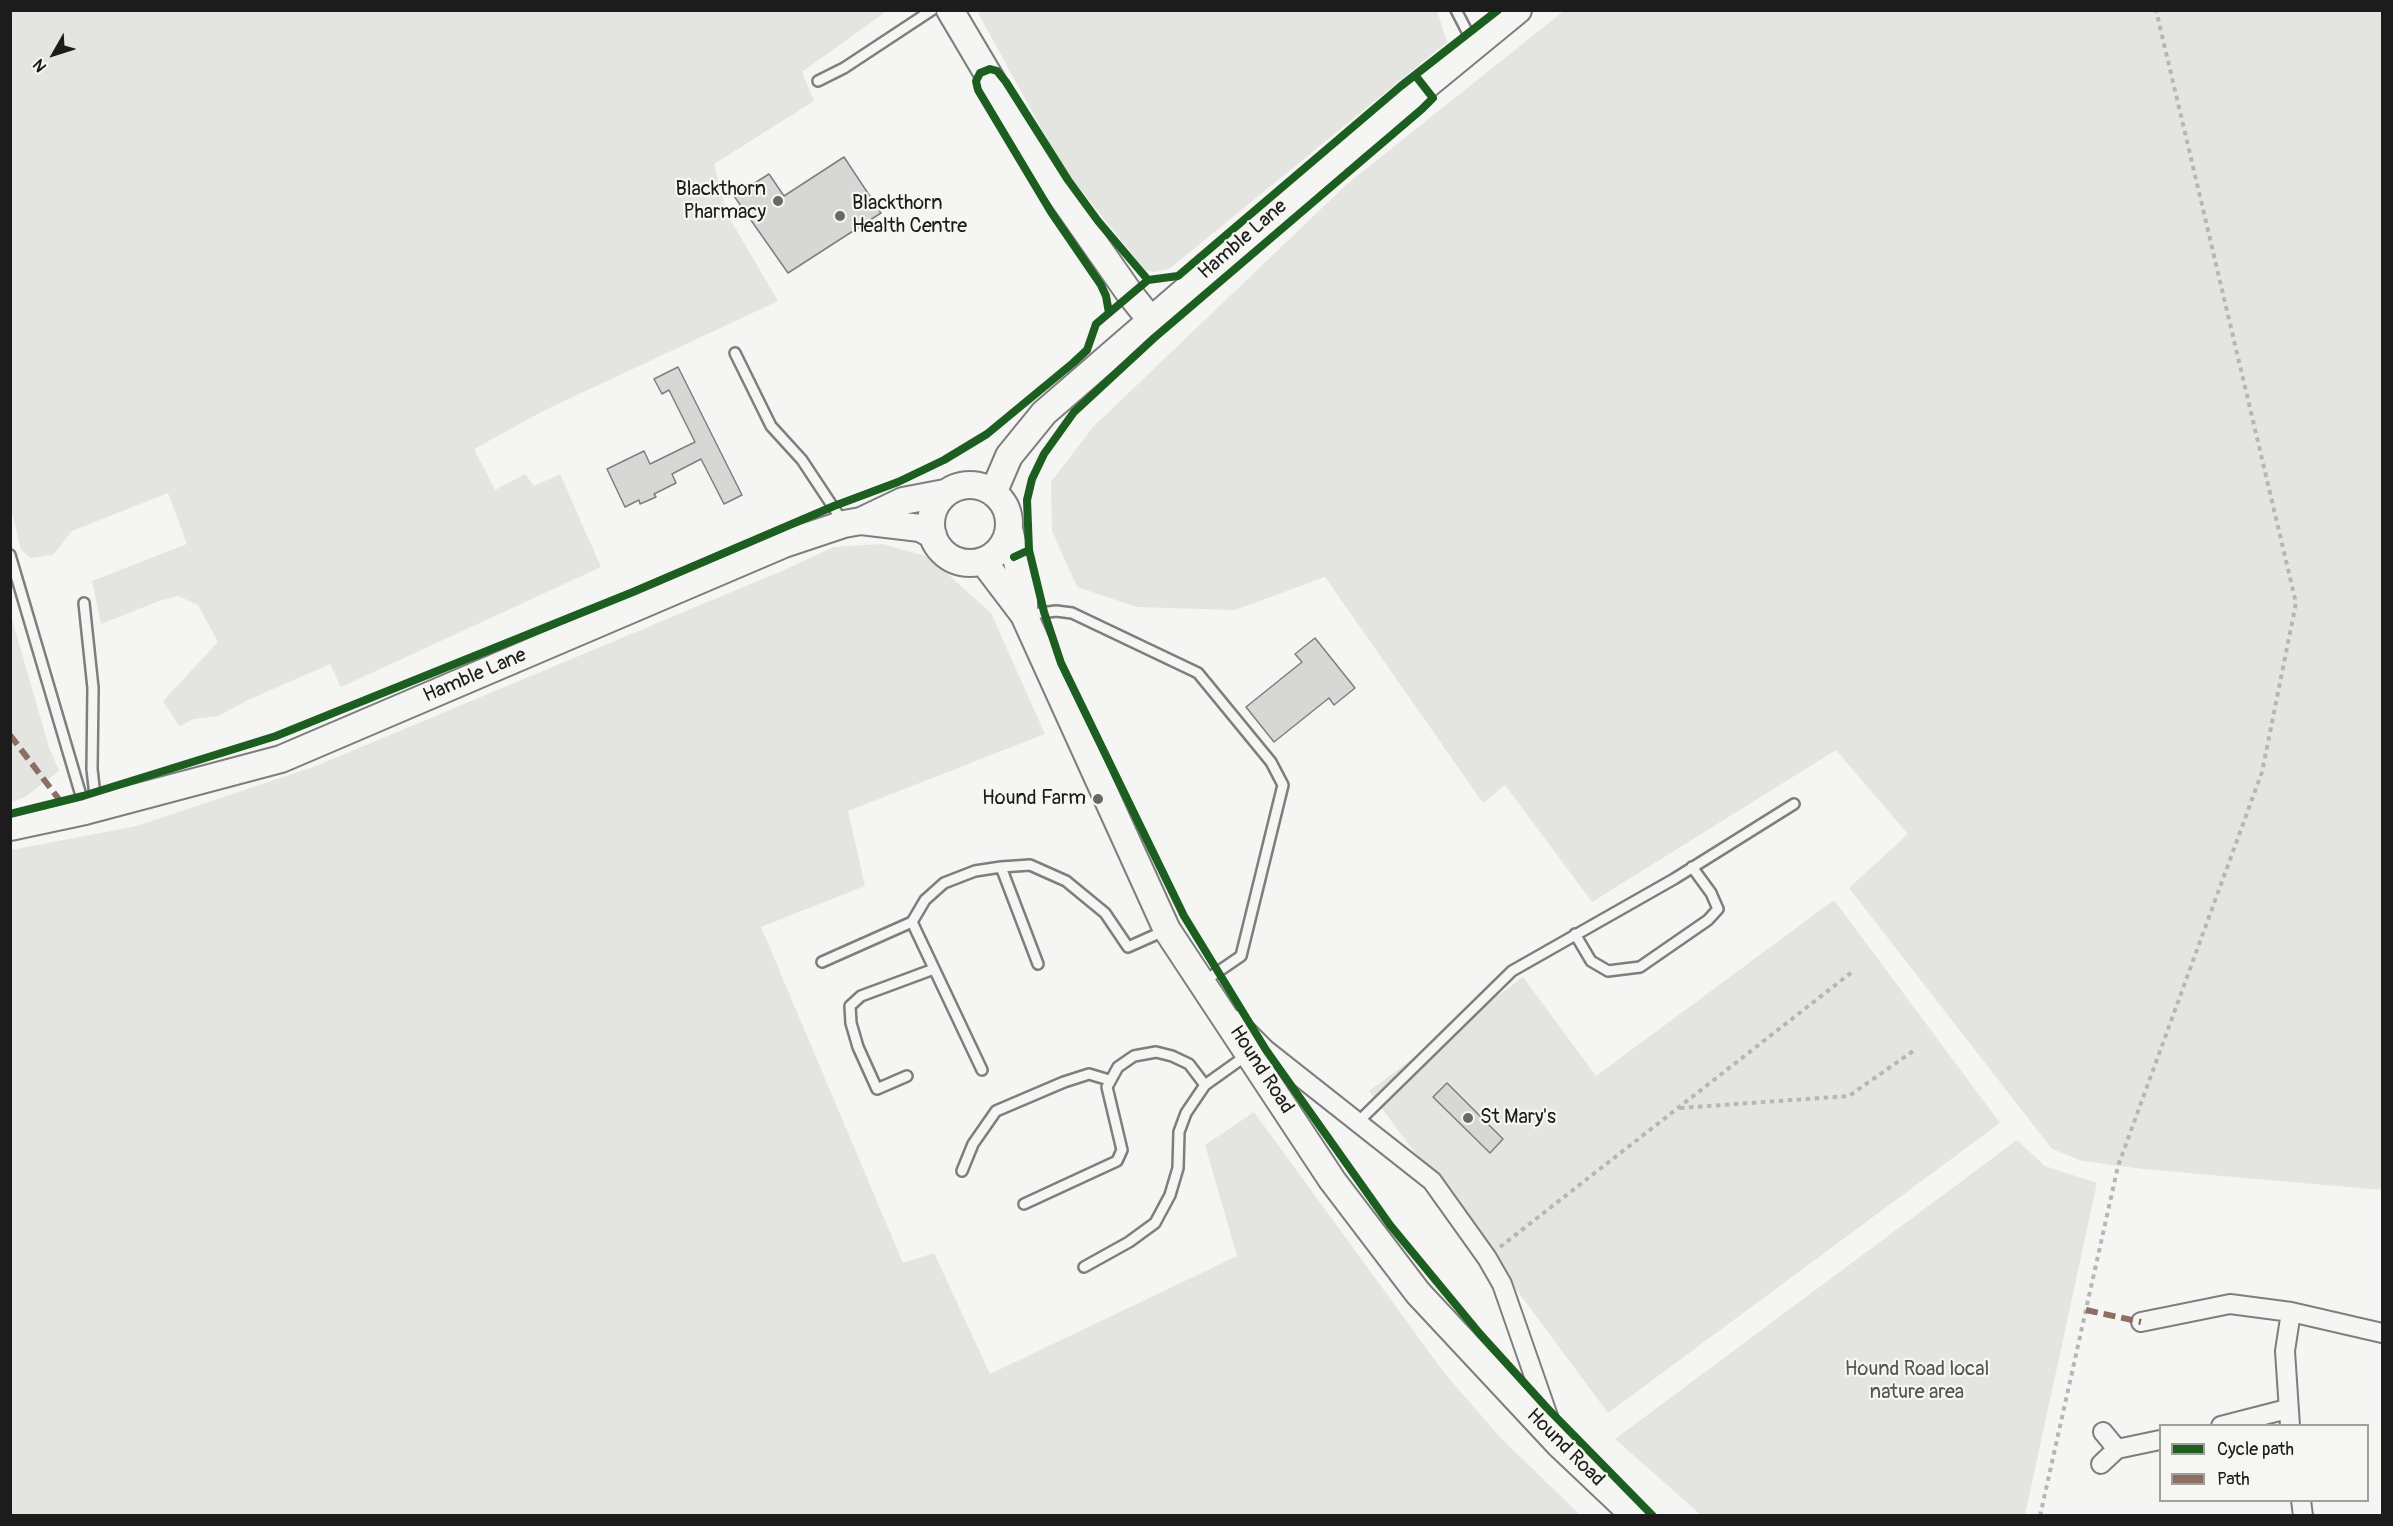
<!DOCTYPE html>
<html>
<head>
<meta charset="utf-8">
<style>
  body { margin:0 }
  #map { position:relative; width:2393px; height:1526px; overflow:hidden; background:#f5f5f3; font-family:Pangolin,sans-serif }
  canvas { display:block }
  .frame { position:absolute; inset:0; border:12px solid #1c1c1c; pointer-events:none }
  .legend { position:absolute; left:2159px; top:1424px; width:210px; height:78px; box-sizing:border-box; background:#f6f6f2; border:2px solid #9f9f9c; margin:0; padding:8px 10px; list-style:none; font-size:18px; color:#1c1c1c }
  .legend li { display:flex; align-items:center; gap:12px; height:30px }
  .legend b { width:30px; border:2px solid #9f9f9c }
  .north { position:absolute; left:24px; top:24px; width:60px; height:60px; -webkit-text-stroke:4px #f6f6f2; paint-order:stroke; rotate:231deg; font-size:16px; font-weight:700; line-height:24px; text-align:center; color:#1c1c1c }
  .north::after { content:''; display:block; margin:auto; width:21px; height:27px; background:#1c1c1c; clip-path:polygon(50% 0,100% 100%,50% 72%,0 100%) }
</style>
</head>
<body>
<div id="map">
<canvas width="2393" height="1526"></canvas>
<div class="frame"></div>
<ul class="legend">
<li><b style="height:8px;background:#1b5e20"></b>Cycle path</li>
<li><b style="height:8px;background:#8d6e63"></b>Path</li>
</ul>
<div class="north">N</div>
</div>
<script>
const ctx = document.querySelector('canvas').getContext('2d');
ctx.lineJoin = 'round';
function paint(path, color) {
  ctx.fillStyle = color;
  ctx.fill(path, 'evenodd');
}
function shape(rows) {
  const path = new Path2D();
  for (const r of rows) {
    if (r.length === 3) {
      path.moveTo(r[0] + r[2], r[1]);
      path.arc(r[0], r[1], r[2], 0, 2 * Math.PI);
      continue;
    }
    path.moveTo(r[0], r[1]);
    for (let i = 2; i < r.length; i += 2) path.lineTo(r[i], r[i + 1]);
  }
  return path;
}
function strokePath(path, color, width, dash) {
  ctx.strokeStyle = color;
  ctx.lineWidth = width;
  ctx.lineCap = dash ? 'butt' : 'round';
  ctx.setLineDash(dash || []);
  ctx.stroke(path);
}
function drawText(font, color, halo, rows, align = 'center') {
  ctx.font = font + ' Pangolin,sans-serif';
  ctx.lineWidth = 4.5;
  ctx.setLineDash([]);
  ctx.textBaseline = 'middle';
  ctx.strokeStyle = halo;
  ctx.fillStyle = color;
  for (const [text, x, y, turn = 0] of rows) {
    ctx.save();
    ctx.translate(x, y);
    ctx.rotate((+turn || 0) * Math.PI / 180);
    ctx.textAlign = isNaN(turn) ? turn : align;
    if (halo) ctx.strokeText(text, 0, 0);
    ctx.fillText(text, 0, 0);
    ctx.restore();
  }
}
const green = shape([
  [1565,10,2382,11,2382,1190,2143,1169,2082,1161,2052,1149,1849,888,1908,834,1836,750,1592,902,1505,785,1483,803,1325,577,1235,610,1137,607,1077,587,1052,531,1051,482,1093,427,1346,185],
  [10,11,11,10,887,11,802,72,814,101,714,164,727,214,778,301,545,410,474,449,495,490,525,474,534,486,560,474,601,567,341,687,330,664,246,701,218,716,194,719,179,726,163,701,218,642,198,605,178,596,159,601,101,624,92,581,187,544,168,493,72,531,53,555,31,558,21,550,11,507],
  [977,11,1437,11,1447,42,1169,269,1154,272,1145,270,1063,168],
  [882,544,929,557,991,613,1045,734,848,811,865,886,761,927,903,1263,934,1253,990,1374,1237,1256,1205,1145,1254,1112,1445,1374,1500,1437,1580,1515,11,1515,11,850,137,826,316,766,784,570,834,547],
  [11,616,49,747,59,771,25,797,11,802],
  [1834,900,2000,1123,1608,1413,1369,1091,1523,977,1596,1076],
  [2017,1140,2045,1166,2097,1183,2025,1515,1701,1515,1615,1439]
]);
const building = shape([
  [844,157,881,213,788,273,734,196,769,174,784,196,844,157],
  [678,367,742,495,724,504,701,459,672,474,676,483,654,494,656,497,640,504,639,500,625,507,607,469,644,451,650,464,695,442,669,390,662,394,654,379,678,367],
  [1315,638,1355,688,1334,705,1329,698,1274,742,1246,707,1302,662,1295,654,1315,638],
  [1447,1083,1503,1139,1490,1153,1433,1097,1447,1083]
]);
const path = shape([
  [938,557,963,570],
  [1680,1108,1849,1096,1916,1049],
  [1500,1247,1852,972],
  [2040,1516,2118,1166,2262,772,2296,603,2156,10]
]);
const lane = shape([
  [1456,10,1474,45],
  [818,81,844,68,932,10],
  [735,353,771,426,802,460,843,522],
  [10,555,85,809],
  [84,603,93,688,92,769,96,805],
  [1025,615,1056,611,1072,613,1198,673,1271,762,1283,785,1241,956,1203,982],
  [1001,867,1038,964],
  [912,922,982,1070],
  [1575,934,1591,961,1608,971,1640,967,1708,920,1718,909,1711,893,1692,867],
  [822,962,912,922,925,900,944,883,975,871,1001,867,1030,865,1066,881,1105,913,1128,947,1164,931],
  [907,1076,877,1089,858,1047,851,1023,850,1006,861,996,934,969],
  [1358,1122,1512,971,1674,879,1794,804],
  [962,1171,973,1144,996,1111,1064,1082,1089,1074,1109,1080],
  [1024,1204,1117,1161,1122,1150,1107,1087,1118,1067,1134,1056,1156,1052,1172,1056,1189,1064,1205,1085],
  [1084,1267,1129,1242,1155,1223,1170,1195,1178,1168,1179,1132,1186,1113,1205,1085,1247,1055]
]);
const street = shape([
  [1236,1020,1266,1050,1432,1181,1487,1258,1502,1284,1556,1439],
  [2141,1322,2230,1304,2291,1312,2382,1333],
  [2221,1426,2287,1409],
  [2290,1426,2285,1351,2291,1312],
  [2103,1432,2117,1449,2160,1440],
  [2101,1464,2117,1449],
  [2301,1500,2303,1516]
]);
const secondary = shape([
  [950,10,1053,184,1130,294,1150,319],
  [970,524,39],
  [994,491,1009,456,1044,413,1356,143,1518,10],
  [861,521,903,501,945,493],
  [1009,529,1024,590,1024,615],
  [983,561,1024,615,1167,930,1332,1180,1418,1293,1558,1443,1635,1516],
  [10,827,85,811,281,759,784,544,844,524,861,521,920,528,933,535]
]);
const quiet = shape([
  [10,735,61,802],
  [2086,1310,2141,1322]
]);
const cycleway = shape([
  [1109,313,1106,296,1101,285,1051,212,978,90,976,81,980,73,990,69,997,71,1006,82,1068,180,1098,221,1148,280],
  [1029,550,1027,500,1032,479,1044,454,1074,412,1154,338,1422,109,1433,98,1415,75],
  [1014,557,1029,550,1044,612,1061,663,1184,916,1266,1050,1390,1225,1480,1334,1547,1408,1653,1516],
  [10,814,83,796,276,736,633,592,834,506,898,482,944,460,987,434,1073,363,1087,350,1096,324,1148,280,1178,276,1401,86,1498,10]
]);
const markers = [
  [778,201,6,"#686867"],
  [840,216,6,"#686867"],
  [1098,799,6,"#686867"],
  [1468,1118,6,"#686867"]
];
const poiNames = [
  ["Blackthorn",766,190],
  ["Pharmacy",766,213],
  ["Blackthorn",852,204,"left"],
  ["Health Centre",852,227,"left"],
  ["Hound Farm",1086,799],
  ["St Mary's",1480,1118,"left"]
];
const streetNames = [
  ["Hamble Lane",1243,240,-41],
  ["Hamble Lane",475,676,-23],
  ["Hound Road",1261,1070,57],
  ["Hound Road",1565,1448,45]
];
const parkNames = [
  ["Hound Road local",1917,1370],
  ["nature area",1917,1393]
];
paint(green, '#e4e4e1');
paint(building, '#d7d7d6');
strokePath(building, '#7e7e7d', 1.5);
strokePath(lane, '#7e7e7d', 14);
strokePath(street, '#7e7e7d', 22);
strokePath(secondary, '#7e7e7d', 30);
strokePath(path, '#b6b6b5', 4, [4.5, 4.5]);
strokePath(lane, '#f5f5f3', 9);
strokePath(street, '#f5f5f3', 18);
strokePath(secondary, '#f5f5f3', 26);
strokePath(quiet, '#8d6e63', 6, [12, 6]);
strokePath(cycleway, '#1b5e20', 8);
for (const [x, y, r, color] of markers) {
  const dot = new Path2D();
  dot.arc(x, y, r, 0, 2 * Math.PI);
  ctx.fillStyle = color;
  ctx.fill(dot);
  strokePath(dot, '#f6f6f2', 2);
}
drawText('20px', '#1c1c1c', '#f6f6f2', poiNames, 'right');
drawText('20px', '#1c1c1c', '#f6f6f2', streetNames);
drawText('20px', '#545453', '#f6f6f2', parkNames);
</script>
</body>
</html>
